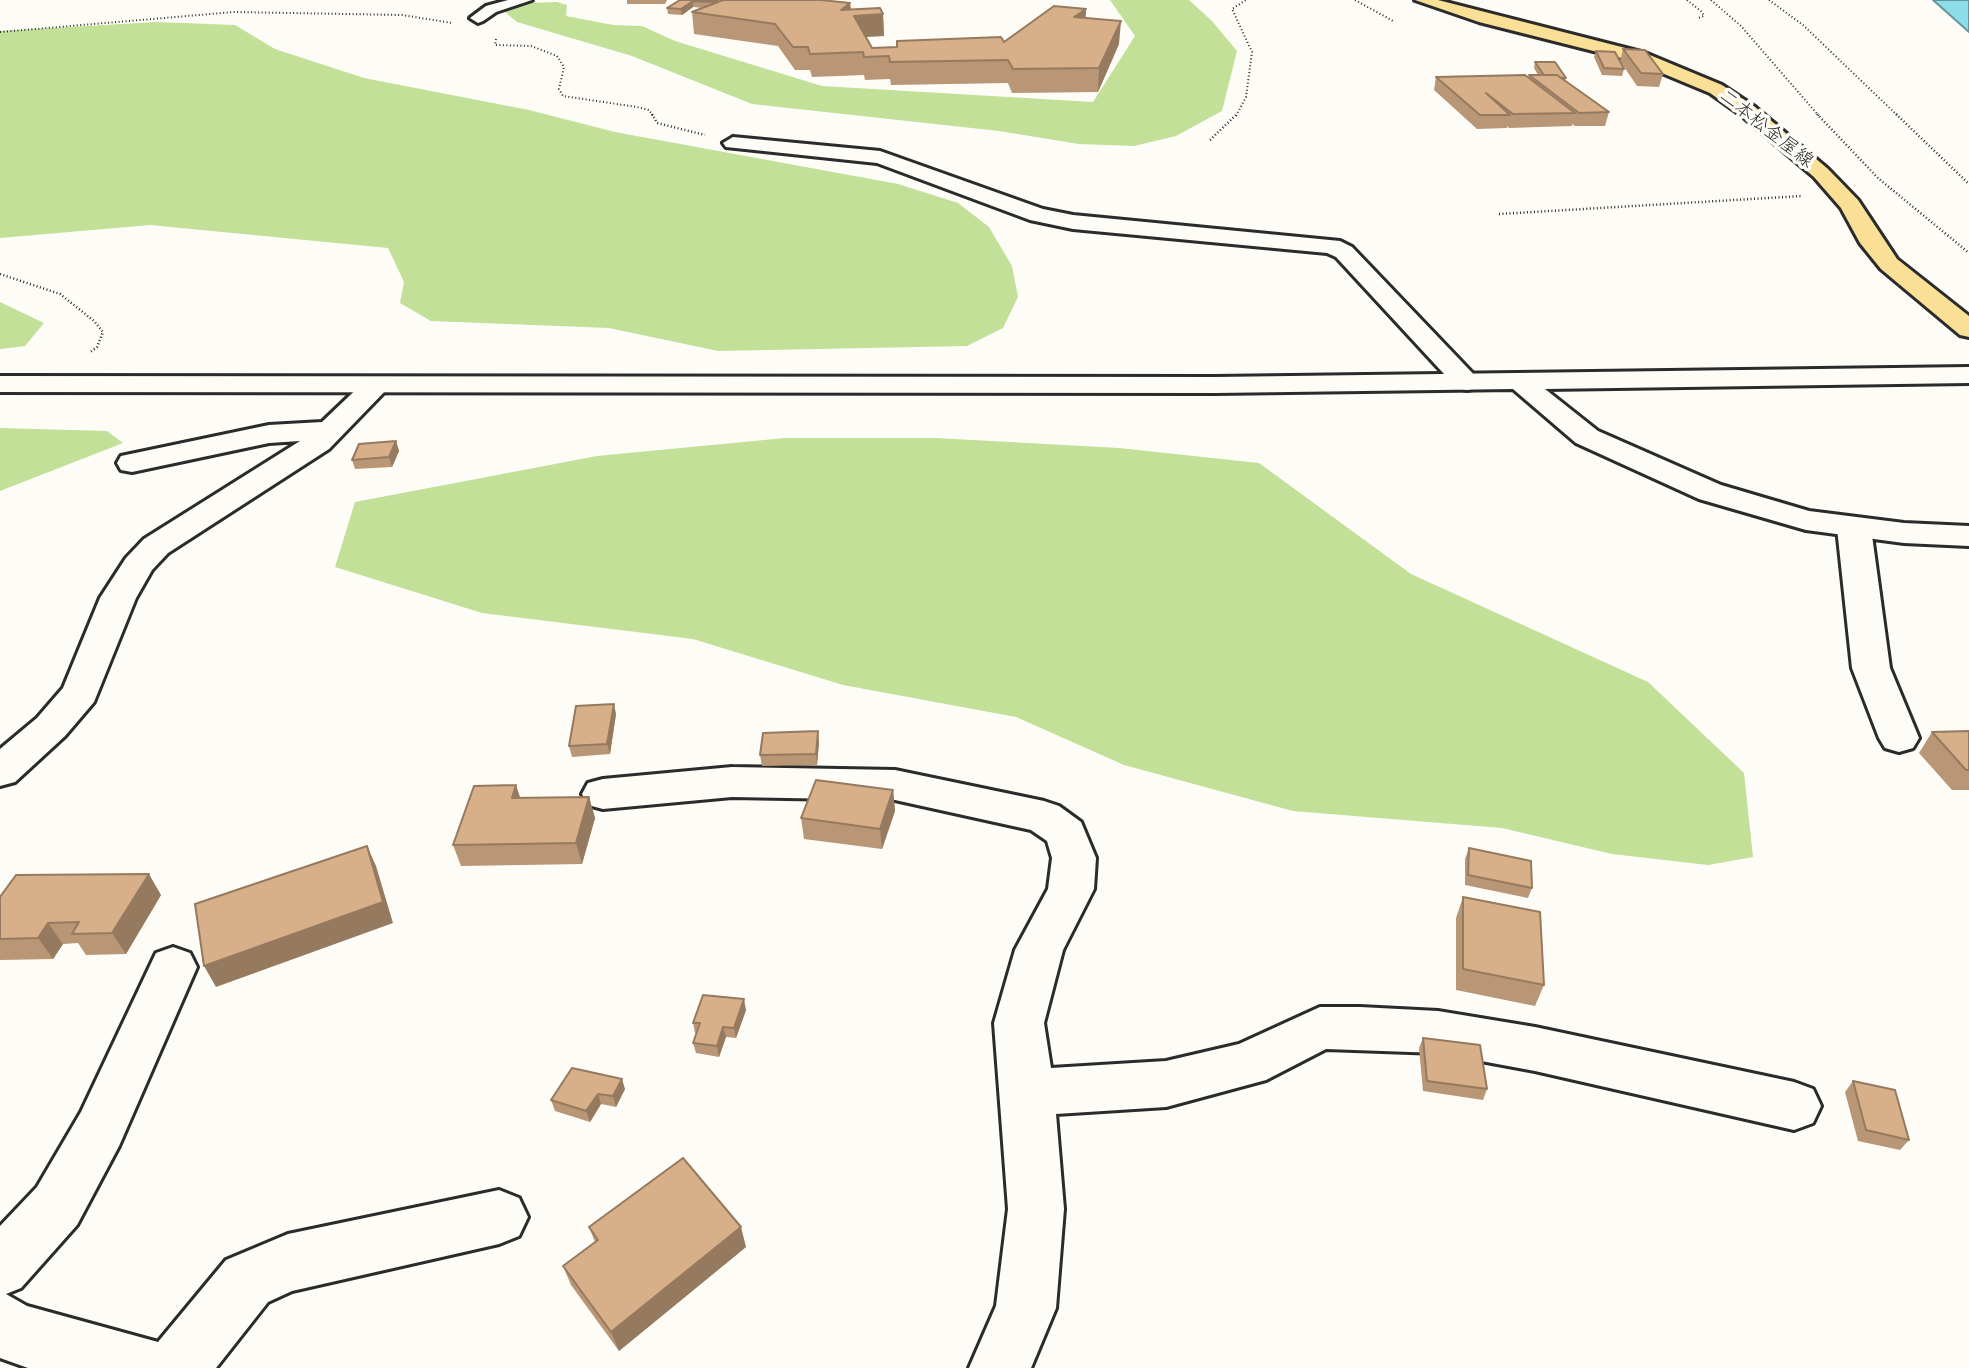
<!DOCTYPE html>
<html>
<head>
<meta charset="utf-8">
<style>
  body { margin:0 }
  canvas { display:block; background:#fdfcf7 }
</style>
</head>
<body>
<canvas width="1969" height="1368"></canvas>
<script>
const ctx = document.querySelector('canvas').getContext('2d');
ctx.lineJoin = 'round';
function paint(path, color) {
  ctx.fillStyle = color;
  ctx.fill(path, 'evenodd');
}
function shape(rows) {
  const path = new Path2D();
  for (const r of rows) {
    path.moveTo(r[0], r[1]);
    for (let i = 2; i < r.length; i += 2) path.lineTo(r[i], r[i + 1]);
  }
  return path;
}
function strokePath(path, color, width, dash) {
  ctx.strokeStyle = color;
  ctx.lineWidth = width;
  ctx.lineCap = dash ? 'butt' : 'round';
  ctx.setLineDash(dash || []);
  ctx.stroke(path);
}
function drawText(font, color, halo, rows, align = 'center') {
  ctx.font = font + ' Itim,"Klee One",sans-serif';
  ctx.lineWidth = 7;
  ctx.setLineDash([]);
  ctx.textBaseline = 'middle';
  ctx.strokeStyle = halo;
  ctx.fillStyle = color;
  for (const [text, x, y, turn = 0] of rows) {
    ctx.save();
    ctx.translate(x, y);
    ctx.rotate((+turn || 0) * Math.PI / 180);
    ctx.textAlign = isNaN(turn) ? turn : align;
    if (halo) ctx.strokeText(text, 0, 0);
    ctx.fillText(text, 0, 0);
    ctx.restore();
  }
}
const green = shape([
  [1110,0,1189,0,1212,21,1237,51,1222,111,1176,136,1134,146,1079,144,999,131,752,104,632,56,517,22,505,12,527,3,557,2,567,5,566,16,613,25,642,26,675,41,822,86,1093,102,1135,36],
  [156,22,235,25,275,49,364,78,529,110,615,132,898,184,958,203,989,227,1012,266,1018,297,1003,328,967,346,718,351,609,328,431,321,400,303,404,282,388,248,150,225,0,238,0,31],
  [0,302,44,323,25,346,0,349],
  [0,428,107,431,123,443,0,491],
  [785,438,936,438,1119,448,1259,463,1411,574,1648,682,1744,773,1753,857,1708,865,1612,854,1502,828,1293,811,1124,765,1016,717,843,685,693,639,482,613,335,567,355,502,597,456]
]);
const water = shape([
  [1933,0,1969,0,1969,32,1933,0]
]);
const pathFar1 = shape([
  [1355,0,1393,21],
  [1687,0,1702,12,1704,16,1698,18],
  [1711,0,1741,26,1819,116],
  [1769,0,1803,25,1898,116],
  [0,32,234,12,402,15,452,23],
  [496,39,495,45,531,46,557,56,564,67,559,89,563,96,637,107,649,110,653,116],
  [1236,116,1246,97,1252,52,1232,9,1246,0]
]);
const path = shape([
  [652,114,657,123,705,135],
  [1817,114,1878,178,1969,253],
  [1896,114,1969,184],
  [1210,140,1237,114],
  [1499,214,1802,196],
  [0,274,60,294,94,321,103,332,97,347,89,353]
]);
const street = shape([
  [508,0,532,0,496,12,483,21,478,23,470,18,486,6,508,0],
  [733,137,880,151,1043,209,1073,215,1340,241,1352,247,1481,382,1477,388,1467,390,1457,388,1336,257,1327,253,1073,229,1030,220,877,163,726,147,723,143,733,137],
  [376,378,386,380,390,386,329,449,168,553,152,570,136,598,94,702,65,736,15,782,0,786,0,749,37,718,63,688,100,598,126,558,144,539,300,441,269,443,132,472,121,470,117,463,121,456,269,425,322,422,366,380,376,378],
  [1854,518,1866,521,1871,528,1890,668,1919,738,1913,748,1899,752,1885,748,1879,738,1852,668,1837,528,1842,521,1854,518],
  [732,767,895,770,1044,801,1059,806,1081,822,1096,858,1094,889,1063,950,1044,1023,1051,1068,1166,1061,1239,1044,1320,1007,1360,1007,1438,1011,1535,1027,1794,1082,1813,1089,1821,1106,1813,1123,1794,1130,1535,1071,1438,1053,1326,1049,1266,1080,1166,1107,1056,1114,1064,1209,1056,1308,1031,1368,969,1368,996,1306,1008,1209,994,1023,1015,950,1048,889,1052,858,1047,841,1031,830,895,800,732,797,603,809,588,805,582,794,588,783,603,779,732,767],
  [173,947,190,953,197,967,119,1146,77,1225,21,1288,6,1294,27,1306,158,1342,226,1260,288,1234,499,1190,519,1198,528,1217,519,1236,499,1244,292,1291,268,1302,216,1368,28,1368,0,1358,0,1226,37,1187,81,1112,156,953,173,947]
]);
const secondary = shape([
  [1969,367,1969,383,1545,389,1598,431,1721,485,1809,511,1904,523,1969,526,1969,546,1904,543,1806,530,1699,499,1576,443,1513,389,1215,393,0,392,0,376,1215,377,1969,367]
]);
const primary = shape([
  [1415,0,1438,0,1645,53,1722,85,1755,107,1828,169,1858,200,1897,259,1969,316,1969,337,1960,335,1881,269,1860,243,1841,208,1814,177,1741,115,1710,93,1633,61,1479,22,1415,0]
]);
const wall = shape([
  [627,0,667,0,665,4,627,4],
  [680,0,850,3,851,10,883,14,884,36,866,37,872,48,1004,42,1086,9,1085,18,1119,44,1098,92,1012,93,1008,83,891,85,890,79,865,80,864,75,812,77,810,70,795,70,778,46,694,34,692,12,703,8,693,7,682,15,668,14,667,8],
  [1623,49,1663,74,1659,87,1637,86,1620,61],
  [1596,51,1624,69,1622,76,1602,75,1594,57],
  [1535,62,1566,78,1565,81,1609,112,1605,126,1575,126,1572,124,1572,126,1509,128,1507,126,1507,128,1477,129,1434,90,1436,77,1528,78,1529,75,1538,75,1534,68],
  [396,441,399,451,392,467,355,469,352,460],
  [616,714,610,754,572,757,569,746],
  [1969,731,1969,790,1952,790,1919,753,1932,732],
  [819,742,817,765,762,766,760,755],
  [893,790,895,811,882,849,804,839,801,818],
  [589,797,595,818,582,864,461,866,453,845,520,798],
  [1469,848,1532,888,1528,898,1465,885,1465,859],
  [161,895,126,954,86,955,78,943,63,944,53,959,0,960,0,897],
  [1463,897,1544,985,1535,1006,1456,990,1456,918],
  [746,1010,736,1038,726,1037,719,1057,696,1053,693,1043,697,1033,695,1033,693,1023],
  [1423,1038,1487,1089,1483,1100,1423,1091,1419,1048],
  [1853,1081,1909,1140,1900,1150,1858,1141,1845,1092],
  [625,1089,616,1107,601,1104,590,1122,555,1111,551,1100],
  [589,1227,746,1247,619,1351,571,1285,563,1266,595,1242]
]);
const shadedWall = shape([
  [693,1,693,7,682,15,681,9],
  [850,3,852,25,841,10],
  [1086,9,1085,31,1074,17],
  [883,14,884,36,856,37,854,16],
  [1121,21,1119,44,1098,92,1099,68],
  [396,441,399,451,392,467,389,457],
  [614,704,616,714,610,754,607,744],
  [818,731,819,742,817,765,816,754],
  [516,785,523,806,512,798],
  [893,790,895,811,882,849,880,829],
  [589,797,595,818,582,864,576,843],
  [367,846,376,866,393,923,216,987,204,966],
  [149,874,161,895,126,954,112,933],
  [48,923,63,944,53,959,38,938],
  [744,999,746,1010,736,1038,734,1028],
  [723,1027,726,1037,719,1057,717,1046],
  [622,1079,625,1089,616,1107,613,1096],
  [598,1094,601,1104,590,1122,586,1111],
  [741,1227,746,1247,619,1351,611,1332]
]);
const building = shape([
  [680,0,718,0,715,2,693,1,681,9,667,8,680,0],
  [723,0,821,0,850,3,841,10,880,8,883,14,854,16,872,48,897,47,897,41,1001,37,1004,42,1054,6,1086,9,1074,17,1121,21,1099,68,1013,69,1008,60,890,62,889,56,864,57,863,52,810,54,808,47,793,47,775,24,692,12,723,0],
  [1623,49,1645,50,1663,74,1641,73,1623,49],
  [1596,51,1615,52,1624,69,1604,68,1596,51],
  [1535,62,1555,62,1566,78,1561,78,1557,75,1544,75,1535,62],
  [1525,75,1575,113,1513,114,1486,93,1510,115,1480,115,1436,77,1525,75],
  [1529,75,1557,75,1609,112,1579,113,1529,75],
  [396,441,389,457,352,460,359,444,396,441],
  [614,704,607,744,569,746,576,706,614,704],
  [818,731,816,754,760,755,763,733,818,731],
  [1969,731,1969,770,1966,770,1932,732,1969,731],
  [816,780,893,790,880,829,801,818,816,780],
  [516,785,512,798,589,797,576,843,453,845,474,786,516,785],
  [367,846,383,902,204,966,195,904,367,846],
  [1469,848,1531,861,1532,888,1468,875,1469,848],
  [149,874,112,933,72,934,79,922,48,923,38,938,0,939,0,897,16,875,149,874],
  [1463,897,1540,912,1544,985,1463,969,1463,897],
  [703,995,744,999,734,1028,723,1027,717,1046,693,1043,700,1023,693,1023,703,995],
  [1423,1038,1480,1045,1487,1089,1427,1081,1423,1038],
  [572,1068,622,1079,613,1096,598,1094,586,1111,551,1100,572,1068],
  [1853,1081,1895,1090,1909,1140,1866,1130,1853,1081],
  [683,1158,741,1227,611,1332,563,1266,598,1240,589,1227,683,1158]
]);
const farStreetnames = [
  ["二本松金屋線",1766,129,38]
];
paint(green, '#c2e097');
paint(water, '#8ddde9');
strokePath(water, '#66969d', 2);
strokePath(street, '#2b2b2b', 6);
strokePath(secondary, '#2b2b2b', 6);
strokePath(primary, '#2b2b2b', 6);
strokePath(pathFar1, '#2b2b2b', 2, [1, 2.5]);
strokePath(path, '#2b2b2b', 2.5, [1, 2.5]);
paint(street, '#fdfcf7');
paint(secondary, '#fdfcf7');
paint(primary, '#fadf96');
paint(wall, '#b99675');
paint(shadedWall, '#967a5f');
paint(building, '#d7af88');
strokePath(building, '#967a5f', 2);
drawText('19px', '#2b2b2b', '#fdfcf7', farStreetnames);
</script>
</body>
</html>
